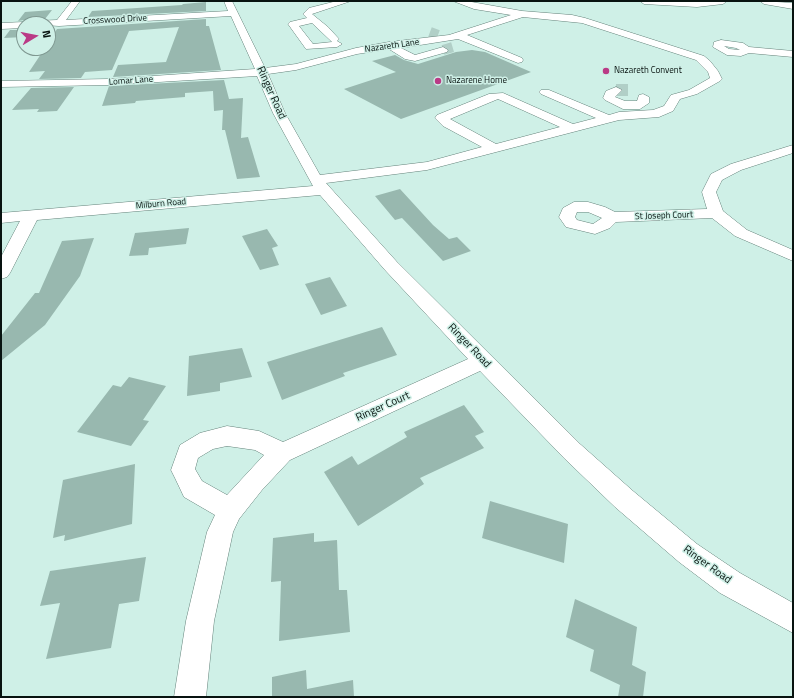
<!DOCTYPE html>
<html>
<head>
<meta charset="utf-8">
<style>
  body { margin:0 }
  #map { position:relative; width:794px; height:698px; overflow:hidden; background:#cff0e7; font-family:"Titillium Web",sans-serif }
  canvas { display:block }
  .frame { position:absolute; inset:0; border:2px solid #081310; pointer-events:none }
  .north { position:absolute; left:16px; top:16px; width:40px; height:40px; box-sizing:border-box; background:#cff0e7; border:1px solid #7f9891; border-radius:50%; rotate:80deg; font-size:11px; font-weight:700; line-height:16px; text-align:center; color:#081310 }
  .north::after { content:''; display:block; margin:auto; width:14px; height:18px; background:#ba3a86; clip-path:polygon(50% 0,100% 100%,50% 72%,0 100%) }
</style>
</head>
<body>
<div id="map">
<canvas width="794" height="698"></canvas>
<div class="frame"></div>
<div class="north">N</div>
</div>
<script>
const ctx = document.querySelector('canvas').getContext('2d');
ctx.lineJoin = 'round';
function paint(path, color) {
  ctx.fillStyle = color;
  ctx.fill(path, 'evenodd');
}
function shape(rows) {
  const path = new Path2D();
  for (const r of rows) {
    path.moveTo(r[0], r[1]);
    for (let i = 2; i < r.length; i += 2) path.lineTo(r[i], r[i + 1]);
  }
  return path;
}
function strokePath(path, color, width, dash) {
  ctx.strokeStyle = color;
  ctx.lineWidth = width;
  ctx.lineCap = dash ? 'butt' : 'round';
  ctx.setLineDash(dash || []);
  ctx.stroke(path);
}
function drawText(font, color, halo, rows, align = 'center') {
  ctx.font = font + ' "Titillium Web",sans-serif';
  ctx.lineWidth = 3;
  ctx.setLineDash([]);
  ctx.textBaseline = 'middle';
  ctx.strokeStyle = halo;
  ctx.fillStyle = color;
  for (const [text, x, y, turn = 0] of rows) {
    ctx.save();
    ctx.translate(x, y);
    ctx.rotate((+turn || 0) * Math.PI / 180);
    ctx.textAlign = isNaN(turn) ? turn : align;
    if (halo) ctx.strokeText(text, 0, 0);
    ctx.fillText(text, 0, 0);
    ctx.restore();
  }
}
const building = shape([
  [206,2,206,11,88,17,92,11,182,5,183,4],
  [52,10,45,19,35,20,29,23,24,20,18,21,25,12],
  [206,19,206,26,209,26,221,70,113,77,118,65,166,62,179,27,129,31,112,70,85,72,81,78,39,79,45,71,29,72,45,48,48,48,48,43,57,29],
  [10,30,24,30,24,37,4,38],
  [472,50,485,52,531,72,401,119,344,89,396,72,372,61,395,55,404,60,418,64,456,52],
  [224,80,229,99,243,98,241,138,248,137,260,177,237,179,225,130,222,130,223,110,214,111,213,91,185,93,185,97,136,101,135,103,102,106,109,86],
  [74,87,57,111,37,112,39,109,12,110,31,88],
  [400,189,433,225,449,239,457,237,471,251,443,261,402,218,395,220,375,196],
  [189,228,186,244,149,248,148,255,129,256,135,233],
  [267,229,278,246,272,248,279,265,260,270,242,236],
  [94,238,80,276,45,325,1,361,1,336,35,293,39,293,62,241],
  [330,277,347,306,321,315,305,284],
  [382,327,397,355,343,373,345,376,282,400,267,362],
  [242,348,252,377,220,383,220,391,187,396,189,356],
  [129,377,166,386,143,420,149,421,131,446,77,432,113,385,121,387],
  [464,405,484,432,475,436,484,448,420,478,424,484,358,526,324,472,352,456,358,465,407,437,404,432],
  [135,464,132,524,64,541,65,535,53,538,63,480],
  [490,501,568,524,564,563,482,538],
  [314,533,314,542,337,540,339,590,347,590,350,632,279,641,281,581,271,582,273,538],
  [146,557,139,601,119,604,111,648,46,659,60,603,40,606,50,571],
  [575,599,637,627,632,665,646,672,643,697,618,697,620,685,590,671,594,650,566,637],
  [306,670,307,689,353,680,354,697,272,697,272,677]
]);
const minorTunnelFar1 = shape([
  [430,32,438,35],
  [443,50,453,47]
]);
const minorTunnel = shape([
  [616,90,628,90]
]);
const minor = shape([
  [72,1,80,1,66,20,228,11,224,1,232,1,265,68,296,64,356,48,389,42,449,35,511,15,474,9,453,1,466,1,522,11,572,15,585,18,704,56,710,61,718,71,722,79,720,81,697,94,680,99,673,111,659,117,619,120,427,170,326,183,397,262,580,444,633,491,697,544,740,573,793,603,793,633,720,593,679,562,615,507,564,458,480,371,290,460,262,490,239,519,233,532,214,621,206,697,174,697,186,621,207,532,215,515,184,497,175,478,171,470,180,445,200,433,227,426,259,431,283,442,468,359,385,270,320,195,37,220,10,273,7,277,1,279,1,257,20,221,1,223,1,213,313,186,273,113,257,76,109,85,1,87,1,81,109,79,255,69,231,16,59,26,30,24,35,21,57,20,72,1],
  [523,17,582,23,696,60,708,72,710,78,689,90,671,95,664,106,653,110,619,112,609,115,549,90,541,90,539,92,541,94,596,118,573,124,503,93,489,94,437,115,435,118,443,126,482,147,427,162,320,175,285,113,268,74,296,70,357,54,389,49,405,59,415,61,447,52,448,50,443,47,415,55,401,48,458,39,518,63,522,62,523,60,522,58,467,35,523,17],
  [498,99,560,127,496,144,450,119,498,99],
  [227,446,255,450,264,455,227,495,202,481,195,469,198,458,213,449,227,446],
  [337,1,351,1,312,14,328,27,339,39,337,41,342,44,337,47,306,49,288,24,290,22,307,18,303,14,309,8,337,1],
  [312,23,331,41,332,42,313,44,299,26,312,23],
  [640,1,727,1,723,4,697,7,644,4,640,1],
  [760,1,793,3,793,9,764,4,760,1],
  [24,22,28,24,24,24,24,28,1,29,1,23,24,22],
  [721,40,743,43,749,47,793,51,793,57,749,53,741,56,727,55,713,47,714,42,721,40],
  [724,46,736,48,740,50,729,49,724,46],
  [616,87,622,90,615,97,625,101,637,101,639,95,643,94,649,97,649,103,640,109,623,109,605,100,603,98,606,91,616,87],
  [793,145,793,153,741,170,722,180,716,192,723,211,747,230,793,250,793,261,735,236,712,218,616,222,610,228,595,234,566,227,559,217,563,208,574,202,588,202,605,207,615,212,707,209,702,192,711,174,731,164,793,145],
  [577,212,588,212,602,218,593,224,577,220,575,217,577,212]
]);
const markers = [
  [606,71,4,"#ba3a86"],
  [438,81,4,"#ba3a86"]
];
const farStreetnames = [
  ["Crosswood Drive",115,20,-3],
  ["Nazareth Lane",392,46,-8],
  ["Lomar Lane",131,81,-4],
  ["Milburn Road",161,204,-5],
  ["St Joseph Court",664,216,-2]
];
const farPoinames = [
  ["Nazareth Convent",614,71],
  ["Nazarene Home",446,81]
];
const streetNames = [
  ["Ringer Road",271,93,66],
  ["Ringer Road",469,346,46],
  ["Ringer Court",383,407,-24],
  ["Ringer Road",707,565,36]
];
paint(building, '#98b8af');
strokePath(minorTunnelFar1, '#b1cfc7', 10, [10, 5]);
strokePath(minorTunnel, '#b1cfc7', 12, [12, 6]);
strokePath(minor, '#64827a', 1);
paint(minor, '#fff');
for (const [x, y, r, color] of markers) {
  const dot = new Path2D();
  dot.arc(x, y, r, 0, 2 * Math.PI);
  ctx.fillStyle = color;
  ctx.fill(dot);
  strokePath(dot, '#cff0e7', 1.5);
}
drawText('9px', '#081310', '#cff0e7', farStreetnames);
drawText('9px', '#081310', '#cff0e7', farPoinames, 'left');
drawText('11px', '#081310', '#cff0e7', streetNames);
</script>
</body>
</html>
